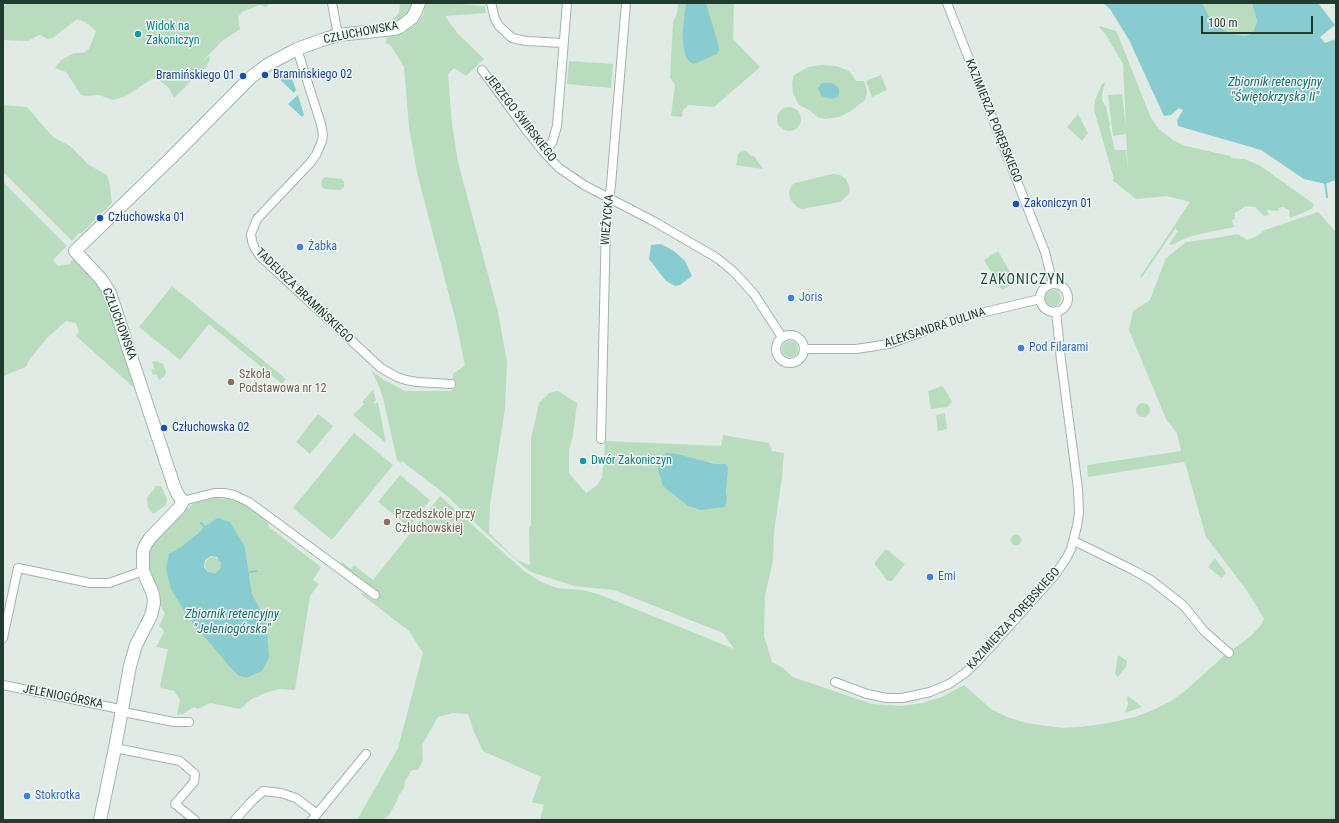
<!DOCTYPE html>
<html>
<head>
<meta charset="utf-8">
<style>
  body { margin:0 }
  #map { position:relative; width:1339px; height:823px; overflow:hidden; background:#e0ebe5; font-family:"Roboto Condensed",sans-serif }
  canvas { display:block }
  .frame { position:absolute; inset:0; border:4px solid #213b31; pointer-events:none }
  .scale { position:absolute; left:1201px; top:16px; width:112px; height:18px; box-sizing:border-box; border:2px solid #213b31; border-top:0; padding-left:5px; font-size:12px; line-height:14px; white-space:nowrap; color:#213b31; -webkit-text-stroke:3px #f1f7f3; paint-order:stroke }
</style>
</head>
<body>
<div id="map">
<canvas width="1339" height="823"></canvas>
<div class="frame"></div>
<div class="scale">100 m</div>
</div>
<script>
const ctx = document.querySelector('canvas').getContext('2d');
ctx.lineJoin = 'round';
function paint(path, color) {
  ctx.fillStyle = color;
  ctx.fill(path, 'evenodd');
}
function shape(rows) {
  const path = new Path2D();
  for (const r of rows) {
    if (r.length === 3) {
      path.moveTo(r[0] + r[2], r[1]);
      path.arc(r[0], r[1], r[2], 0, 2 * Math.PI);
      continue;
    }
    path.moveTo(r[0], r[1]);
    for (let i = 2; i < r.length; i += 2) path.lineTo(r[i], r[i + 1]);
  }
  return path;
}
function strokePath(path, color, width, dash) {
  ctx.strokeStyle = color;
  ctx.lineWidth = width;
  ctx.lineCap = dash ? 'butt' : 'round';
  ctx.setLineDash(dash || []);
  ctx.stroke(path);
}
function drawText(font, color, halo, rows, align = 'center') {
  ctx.font = font + ' "Roboto Condensed",sans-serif';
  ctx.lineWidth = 3;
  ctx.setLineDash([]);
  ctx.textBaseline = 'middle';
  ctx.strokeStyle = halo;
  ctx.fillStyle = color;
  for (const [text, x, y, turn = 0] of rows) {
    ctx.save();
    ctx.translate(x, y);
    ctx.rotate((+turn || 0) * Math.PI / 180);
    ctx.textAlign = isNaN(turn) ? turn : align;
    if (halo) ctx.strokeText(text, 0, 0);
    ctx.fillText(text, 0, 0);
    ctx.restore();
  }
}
const green = shape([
  [7,3,270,3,266,7,260,5,242,12,238,17,240,29,222,41,202,62,209,56,210,60,205,68,197,74,195,73,195,69,193,71,195,77,174,98,169,88,158,79,152,79,126,96,113,100,99,95,87,96,81,95,66,72,55,68,61,60,74,53,83,53,89,49,96,31,85,22,77,19,54,37,48,39,40,35,37,36,28,41,3,40,3,7],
  [400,3,415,3,410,12,399,22,389,26,389,23,399,13],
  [426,3,448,3,485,6,486,13,445,16,458,34,484,59,466,76,454,68,448,74,452,124,458,162,498,312,507,362,505,409,490,505,489,533,517,560,530,565,529,528,531,525,531,439,539,403,549,393,558,391,577,403,573,436,569,450,569,473,586,493,596,486,602,478,605,441,721,446,723,435,769,443,772,451,784,453,782,477,774,532,773,560,765,596,764,636,772,662,783,668,793,677,872,704,902,706,922,703,942,697,964,685,991,709,1007,717,1026,723,1062,728,1080,727,1108,723,1135,717,1153,710,1171,701,1186,690,1224,656,1251,636,1261,625,1264,619,1248,592,1206,537,1186,466,1184,462,1088,477,1087,465,1181,451,1177,433,1166,419,1129,330,1133,311,1150,300,1166,258,1186,242,1221,237,1238,234,1247,240,1257,236,1265,230,1318,212,1336,232,1336,820,540,820,544,805,532,802,541,777,483,751,474,732,468,714,453,713,438,717,422,745,423,760,418,770,412,770,405,781,404,788,399,795,397,801,389,815,383,820,357,820,398,748,423,653,409,631,361,594,363,593,374,601,379,593,343,566,341,561,351,569,354,565,373,580,440,496,524,571,541,582,557,588,583,590,601,595,734,649,723,633,614,590,574,586,531,572,523,566,488,535,446,495,402,461,400,463,397,460,383,398,379,386,371,370,384,380,405,391,452,391,453,374,465,365,456,322,417,173,409,127,404,67,391,46,386,43,387,37,403,33,415,25,423,15],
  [709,461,716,464,725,464,727,498],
  [678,3,734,3,733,39,760,67,714,107,689,105,683,110,682,117,671,116,675,84,670,78,673,22,677,14],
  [1202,3,1252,3,1257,21,1253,33,1245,36,1231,34,1221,28,1209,16],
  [1100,26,1116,31,1118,35,1151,118,1159,129,1174,141,1186,146,1230,156,1231,158,1244,159,1259,165,1314,204,1312,209,1290,218,1289,210,1283,207,1279,208,1278,211,1267,210,1269,215,1264,216,1255,207,1246,206,1235,213,1235,219,1232,220,1234,227,1195,235,1186,238,1172,245,1169,244,1178,231,1175,229,1142,277,1140,277,1190,202,1167,196,1136,199,1112,180,1114,179,1094,110,1095,100,1102,84,1105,82,1102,95,1102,100,1106,107,1110,124,1109,126,1115,150,1126,150,1128,171,1126,134,1113,136,1108,95,1122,94,1126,127,1123,64,1106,35,1099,27],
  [569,61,613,64,611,88,567,84],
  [822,65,836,66,849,71,856,81,864,81,867,91,865,100,851,111,839,117,825,119,818,117,809,110,799,105,793,94,792,82,794,75,808,67],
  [881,75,887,90,872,97,866,81],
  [3,105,27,107,53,137,70,146,89,165,107,175,110,186,112,203,82,233,79,233,72,241,3,172],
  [789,119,12],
  [1078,114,1088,133,1082,141,1067,127],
  [746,151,751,156,754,156,763,169,735,165,737,163,738,154,740,152],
  [832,174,840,175,846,179,849,186,850,191,848,195,840,202,802,209,797,207,790,199,789,192,792,185,795,183],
  [325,177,341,179,344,182,344,187,340,190,324,189,321,185,322,180],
  [3,182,67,246,53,260,58,266,70,264,71,261,74,259,79,261,105,292,140,393,76,336,79,332,76,323,66,321,47,338,29,360,26,367,3,376],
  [998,251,1016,282,1002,290,984,260],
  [172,286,286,379,282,384,209,324,180,360,139,327],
  [1053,298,8],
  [790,349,8],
  [156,361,163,364,166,371,165,376,159,380,156,374,153,375,151,370,155,369,152,362],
  [942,386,944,388,952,402,947,407,931,409,928,391],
  [373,390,376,400,373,403,375,404,378,402,386,443,353,415,364,404,362,402],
  [1143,410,7],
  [945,413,947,429,938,431,936,415],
  [318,414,333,426,310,454,296,442],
  [354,433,393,465,332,540,293,508],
  [400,475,430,500,409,527,378,502],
  [156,486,161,486,167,499,166,504,165,506,153,514,148,507,147,498],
  [215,498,230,499,242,503,267,520,269,527,321,567,313,580,319,584,310,596,295,690,279,689,265,693,252,699,240,709,210,703,198,709,194,707,183,714,177,715,180,700,174,691,161,688,160,686,168,649,156,647,164,632,163,629,159,626,165,614,159,603,150,573,149,552,154,541,181,513,196,502],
  [217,518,245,547,252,594,266,620,188,617,169,555,181,547],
  [1016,540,5.5],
  [886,549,905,564,892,581,887,581,879,569,875,565,875,562],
  [213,565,8],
  [1215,558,1226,573,1222,578,1208,567],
  [1118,655,1127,661,1126,667,1118,677,1115,674],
  [1128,696,1142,707,1125,713,1128,704,1127,698]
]);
const water = shape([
  [686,3,706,3,719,47,719,50,717,54,694,64,690,62,686,58,683,44,683,28],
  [1103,3,1202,3,1209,16,1221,28,1231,34,1245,36,1253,33,1257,21,1252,3,1318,3,1335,25,1320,37,1325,43,1336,39,1336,180,1325,184,1304,179,1261,150,1178,126,1177,120,1183,110,1179,108,1171,115,1164,116,1129,40,1110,9],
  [280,70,290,73,296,90,294,93,274,74],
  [822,83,832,83,839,88,839,94,837,97,832,99,821,96,818,88],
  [298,95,304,115,302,117,288,104],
  [661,244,674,251,685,261,692,276,680,285,675,286,666,281,649,259,651,245],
  [667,453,677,454,716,464,725,464,728,468,726,491,727,498,725,507,701,510,688,506,663,486,658,469,661,457],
  [217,518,230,522,245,547,252,594,266,620,269,657,262,671,246,678,238,675,230,667,188,617,171,589,166,569,169,554,181,547,201,531,204,526,206,526],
  [211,556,217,557,221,563,220,569,215,573,208,572,204,567,205,560]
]);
const stream = shape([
  [1325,182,1327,197],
  [201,523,204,526],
  [250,572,257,571]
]);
const street = shape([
  [332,3,338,35],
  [491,3,495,19,499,26,512,38,526,41,563,43],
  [947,3,1045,252,1053,284],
  [297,49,321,124,323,135,322,141,316,155,310,163,257,219,251,234,252,241,255,249,260,256,381,368,397,377,406,380,417,382,451,384],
  [482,70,527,131,543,151,559,168,584,185,655,222,717,258,734,272,754,294,782,337],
  [543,151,552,143,557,126,567,3],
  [1054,298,14],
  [790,349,14],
  [805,349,856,349,889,344,960,318,1040,299],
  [601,439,606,223,611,185,626,3],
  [183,501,214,493,224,493,234,495,249,502,375,595],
  [1074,541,1133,570,1151,580,1184,606,1204,631,1229,653],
  [3,638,18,568,90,583,109,583,143,571],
  [835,682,867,694,887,698,902,698,930,692,949,684,965,673,977,662,1055,575,1067,557,1071,549,1077,526,1079,513,1078,489,1061,360,1056,311],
  [3,685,115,708,128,713,174,722,189,722],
  [115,748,180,761,195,774,194,782,175,804,195,820],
  [235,820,250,803,263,791,281,793,296,798,317,814],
  [312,820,366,754]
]);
const secondary = shape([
  [100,820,115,748,130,666,136,645,151,616,154,603,153,594,143,571,143,551,146,544,150,538,179,508,183,501,178,495,174,486,110,293,101,279,75,251,171,158,250,78,267,65,297,49,322,40,338,35,394,29,400,27,412,18,415,13,419,3]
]);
const markers = [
  [138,34,4,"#0f9aa8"],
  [265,75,4,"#1a4fb4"],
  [243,76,4,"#1a4fb4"],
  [1016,204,4,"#1a4fb4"],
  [100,218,4,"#1a4fb4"],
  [300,247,4,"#3f7fe0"],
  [791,298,4,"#3f7fe0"],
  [1021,348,4,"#3f7fe0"],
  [231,382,4,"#8d6e63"],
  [164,428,4,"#1a4fb4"],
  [583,461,4,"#0f9aa8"],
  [387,522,4,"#8d6e63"],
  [930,577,4,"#3f7fe0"],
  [27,796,4,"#3f7fe0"]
];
const cultureNames = [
  ["Widok na",146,27],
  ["Zakoniczyn",146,41],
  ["Dwór Zakoniczyn",591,461]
];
const streetNames = [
  ["CZŁUCHOWSKA",361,33,-11],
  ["JERZEGO ŚWIRSKIEGO",520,118,52],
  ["KAZIMIERZA PORĘBSKIEGO",993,121,68],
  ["WIEŻYCKA",608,220,-85],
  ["TADEUSZA BRAMIŃSKIEGO",304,296,44],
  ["CZŁUCHOWSKA",119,324,69],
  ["ALEKSANDRA DULINA",935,328,-18],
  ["KAZIMIERZA PORĘBSKIEGO",1014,619,-48],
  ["JELENIOGÓRSKA",63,697,11]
];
const transitNames = [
  ["Bramińskiego 02",273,75],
  ["Bramińskiego 01",235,76,"right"],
  ["Zakoniczyn 01",1024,204],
  ["Człuchowska 01",108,218],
  ["Człuchowska 02",172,428]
];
const shopNames = [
  ["Żabka",308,247],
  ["Joris",799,298],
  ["Pod Filarami",1029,348],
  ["Emi",938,577],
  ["Stokrotka",35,796]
];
const educationNames = [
  ["Szkoła",239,375],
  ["Podstawowa nr 12",239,389],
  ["Przedszkole przy",395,515],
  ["Człuchowskiej",395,529]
];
const waterNames = [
  ["Zbiornik retencyjny",1275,83],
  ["\"Świętokrzyska II\"",1275,98],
  ["Zbiornik retencyjny",232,615],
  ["\"Jeleniogórska\"",232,630]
];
const quarterNames = [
  ["ZAKONICZYN",1023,280]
];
paint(green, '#b9dcbf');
paint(water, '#89cccf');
strokePath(stream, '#89cccf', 2);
strokePath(street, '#a3b3ab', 10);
strokePath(secondary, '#9fb6ab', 14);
strokePath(street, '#fff', 8);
strokePath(secondary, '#fff', 12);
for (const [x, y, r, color] of markers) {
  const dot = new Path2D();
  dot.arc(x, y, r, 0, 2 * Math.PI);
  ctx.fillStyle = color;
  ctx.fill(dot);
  strokePath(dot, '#f1f7f3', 1.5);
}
drawText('12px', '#0d838f', '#f1f7f3', cultureNames, 'left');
drawText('12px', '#213b31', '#f1f7f3', streetNames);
drawText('12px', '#164399', '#f1f7f3', transitNames, 'left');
drawText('12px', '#366cbe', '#f1f7f3', shopNames, 'left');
drawText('12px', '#785e54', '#f1f7f3', educationNames, 'left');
drawText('italic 13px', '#1d7075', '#f1f7f3', waterNames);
ctx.letterSpacing = '1px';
drawText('14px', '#1e4c3b', '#f1f7f3', quarterNames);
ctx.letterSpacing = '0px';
</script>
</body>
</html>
